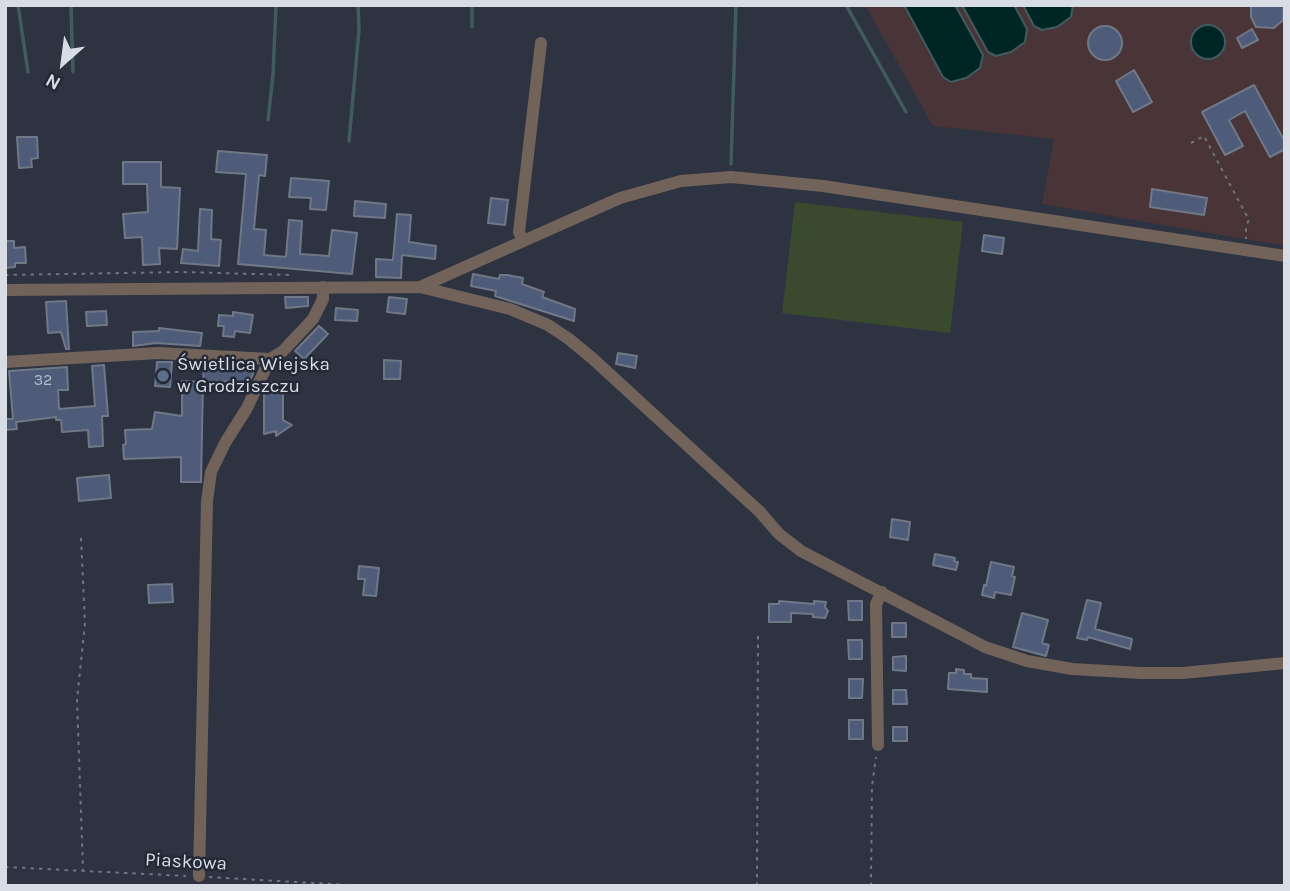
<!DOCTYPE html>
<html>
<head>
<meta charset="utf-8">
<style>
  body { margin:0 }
  #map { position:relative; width:1290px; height:891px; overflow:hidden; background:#2d3341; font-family:Karla,sans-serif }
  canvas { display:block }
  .frame { position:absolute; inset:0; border:7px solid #d8dde5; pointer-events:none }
  .north { position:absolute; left:28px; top:28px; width:70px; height:70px; -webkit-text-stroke:5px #232936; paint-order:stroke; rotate:208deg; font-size:19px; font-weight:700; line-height:28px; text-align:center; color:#d8dde5 }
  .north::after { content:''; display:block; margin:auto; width:24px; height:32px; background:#d8dde5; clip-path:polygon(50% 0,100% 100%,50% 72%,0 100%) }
</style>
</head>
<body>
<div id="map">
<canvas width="1290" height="891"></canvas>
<div class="frame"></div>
<div class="north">N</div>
</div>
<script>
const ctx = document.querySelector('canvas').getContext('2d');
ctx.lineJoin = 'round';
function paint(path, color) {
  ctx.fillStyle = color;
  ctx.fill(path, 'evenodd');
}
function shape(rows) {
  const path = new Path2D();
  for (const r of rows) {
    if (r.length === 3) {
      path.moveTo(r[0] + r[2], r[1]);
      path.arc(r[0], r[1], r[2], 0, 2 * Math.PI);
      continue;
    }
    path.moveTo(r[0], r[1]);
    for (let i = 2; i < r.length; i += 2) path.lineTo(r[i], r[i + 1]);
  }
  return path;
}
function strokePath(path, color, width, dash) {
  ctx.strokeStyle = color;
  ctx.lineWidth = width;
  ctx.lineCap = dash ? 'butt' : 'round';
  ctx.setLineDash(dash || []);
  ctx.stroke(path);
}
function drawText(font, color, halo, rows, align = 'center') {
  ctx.font = font + ' Karla,sans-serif';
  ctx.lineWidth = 5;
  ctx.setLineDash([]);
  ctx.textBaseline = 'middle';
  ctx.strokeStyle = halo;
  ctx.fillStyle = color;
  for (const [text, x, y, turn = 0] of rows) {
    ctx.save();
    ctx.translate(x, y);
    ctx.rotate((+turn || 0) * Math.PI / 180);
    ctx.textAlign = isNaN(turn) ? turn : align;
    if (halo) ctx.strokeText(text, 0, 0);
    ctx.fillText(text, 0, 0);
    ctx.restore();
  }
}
const industrial = shape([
  [865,5,1285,5,1285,246,1042,204,1054,139,933,126]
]);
const green = shape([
  [795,202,963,222,950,333,782,313]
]);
const water = shape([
  [904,5,955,5,983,55,980,68,966,78,951,82,943,77,904,5],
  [962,5,1014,5,1027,29,1025,42,1011,52,996,56,988,52,962,5],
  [1023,5,1073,5,1071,17,1057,27,1042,30,1034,26,1023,5],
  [1208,42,17]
]);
const stream = shape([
  [18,5,28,72],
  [71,5,73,72],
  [472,5,472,27],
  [846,5,906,112],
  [268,120,273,75,276,5],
  [349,141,359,30,358,5],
  [731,164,736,5]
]);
const building = shape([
  [1251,5,1284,5,1283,20,1274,28,1256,27,1251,17,1251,5],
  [1105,43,17],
  [1252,29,1258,40,1242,48,1237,38,1252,29],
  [1134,70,1152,102,1133,112,1116,81,1134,70],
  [1254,85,1285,142,1285,149,1270,157,1245,111,1229,120,1243,146,1225,155,1202,112,1254,85],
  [17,137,37,137,38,158,31,159,32,167,19,168,17,137],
  [218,151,267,155,265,176,259,175,254,229,266,230,264,255,286,257,289,220,302,221,300,254,329,256,332,230,357,233,352,274,238,264,246,174,216,172,218,151],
  [123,162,161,162,161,187,180,188,177,249,159,248,160,264,143,265,142,237,125,238,123,214,148,212,147,184,123,184,123,162],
  [291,178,329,181,326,210,310,209,311,198,289,197,291,178],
  [1152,189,1207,198,1204,215,1150,207,1152,189],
  [491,198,508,200,505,225,488,223,491,198],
  [355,201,386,204,385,218,354,216,355,201],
  [200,209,212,210,211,239,221,240,219,266,181,263,183,249,198,251,200,209],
  [397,214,411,215,409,242,436,246,435,259,402,255,401,278,376,277,376,259,393,260,397,214],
  [984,235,1004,238,1002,254,982,251,984,235],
  [5,241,14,241,14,248,25,247,26,263,15,263,15,267,5,268,5,241],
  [473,274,499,279,500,275,507,275,523,278,522,284,544,292,542,297,575,309,574,321,495,296,496,291,471,286,473,274],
  [285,297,308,297,308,306,286,308,285,297],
  [389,297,407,299,405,314,387,312,389,297],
  [66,301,69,349,66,349,61,332,48,333,46,302,66,301],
  [336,308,358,310,357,321,335,320,336,308],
  [106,311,107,325,87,326,86,312,106,311],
  [233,312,253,315,250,333,235,331,234,337,223,336,224,326,218,326,219,315,233,316,233,312],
  [319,326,328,334,304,359,295,351,319,326],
  [159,328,202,333,200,346,156,343,133,346,133,332,159,331,159,328],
  [618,353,637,356,635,368,616,364,618,353],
  [384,360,401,361,400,379,384,379,384,360],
  [157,362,172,362,170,387,155,386,157,362],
  [204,364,254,367,253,374,249,382,203,381,204,364],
  [104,365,108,416,102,416,103,446,89,447,88,430,62,432,61,420,56,420,56,417,16,422,17,429,5,430,5,419,13,419,9,371,67,367,68,390,58,390,59,409,95,406,92,366,104,365],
  [182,381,203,382,201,482,181,482,181,457,124,459,123,445,126,444,125,430,152,429,155,412,182,416,182,381],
  [269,382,283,382,283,420,292,425,276,436,276,431,264,434,264,392,269,382],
  [109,475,111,498,79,501,77,478,109,475],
  [892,519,910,522,908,540,890,537,892,519],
  [935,554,955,558,954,561,958,562,956,570,933,565,935,554],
  [991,562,1014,567,1012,576,1015,577,1011,595,995,592,994,598,982,595,984,585,986,586,991,562],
  [359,566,379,568,376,596,363,595,365,579,358,579,359,566],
  [172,584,173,602,149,603,148,585,172,584],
  [1087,600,1101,603,1095,629,1132,639,1130,649,1088,637,1087,640,1077,638,1087,600],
  [779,601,814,604,814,601,826,602,825,607,828,611,825,618,813,617,813,614,791,613,791,622,769,622,769,604,779,604,779,601],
  [848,601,862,601,862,620,849,620,848,601],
  [1022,613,1048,620,1042,643,1049,645,1046,656,1013,647,1022,613],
  [892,623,906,623,906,637,892,637,892,623],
  [848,640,862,640,862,659,849,659,848,640],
  [906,656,906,671,893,670,893,657,906,656],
  [956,669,964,670,964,674,971,674,971,678,987,679,987,692,948,689,949,673,956,673,956,669],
  [849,679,863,679,862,698,849,698,849,679],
  [893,690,906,690,907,704,893,704,893,690],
  [849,720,863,720,863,739,849,739,849,720],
  [893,727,907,727,907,741,893,741,893,727]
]);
const path = shape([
  [1191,143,1204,136,1249,220,1246,226,1246,239],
  [5,275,182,272,293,275],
  [81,538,85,623,77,700,83,870],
  [5,867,186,876],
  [209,877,365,886],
  [757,886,758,636],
  [871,886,872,786,876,757]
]);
const minor = shape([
  [523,241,519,232,541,43],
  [420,287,510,309,548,325,569,339,592,358,760,512,779,534,801,551,985,647,1027,661,1072,669,1141,673,1183,673,1285,663],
  [5,290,420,287,620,198,681,181,731,177,823,186,1285,256],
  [5,362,158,353,270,359,283,351,313,319,323,299,323,287],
  [878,745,876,604,882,592],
  [199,876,207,501,211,472,225,443,247,408,270,359]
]);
const markers = [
  [163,376,7,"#5c6f8a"]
];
const numberNames = [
  ["32",43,380]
];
const poiNames = [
  ["Świetlica Wiejska",177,365],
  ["w Grodziszczu",177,387]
];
const streetNames = [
  ["Piaskowa",186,862,3]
];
paint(industrial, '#493437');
paint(green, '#394a2e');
paint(water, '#002525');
strokePath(water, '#415c5f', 2);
strokePath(stream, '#415c5f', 3.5);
paint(building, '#4e5c7a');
strokePath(building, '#707887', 2);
strokePath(path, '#6e7480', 2, [3.5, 5]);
strokePath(minor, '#71635a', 12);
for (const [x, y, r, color] of markers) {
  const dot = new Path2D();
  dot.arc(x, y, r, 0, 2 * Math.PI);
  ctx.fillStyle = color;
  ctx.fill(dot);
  strokePath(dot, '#232936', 2.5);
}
drawText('16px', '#b6bdca', null, numberNames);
drawText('19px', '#d8dde5', '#232936', poiNames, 'left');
drawText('19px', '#d8dde5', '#232936', streetNames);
</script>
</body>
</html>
